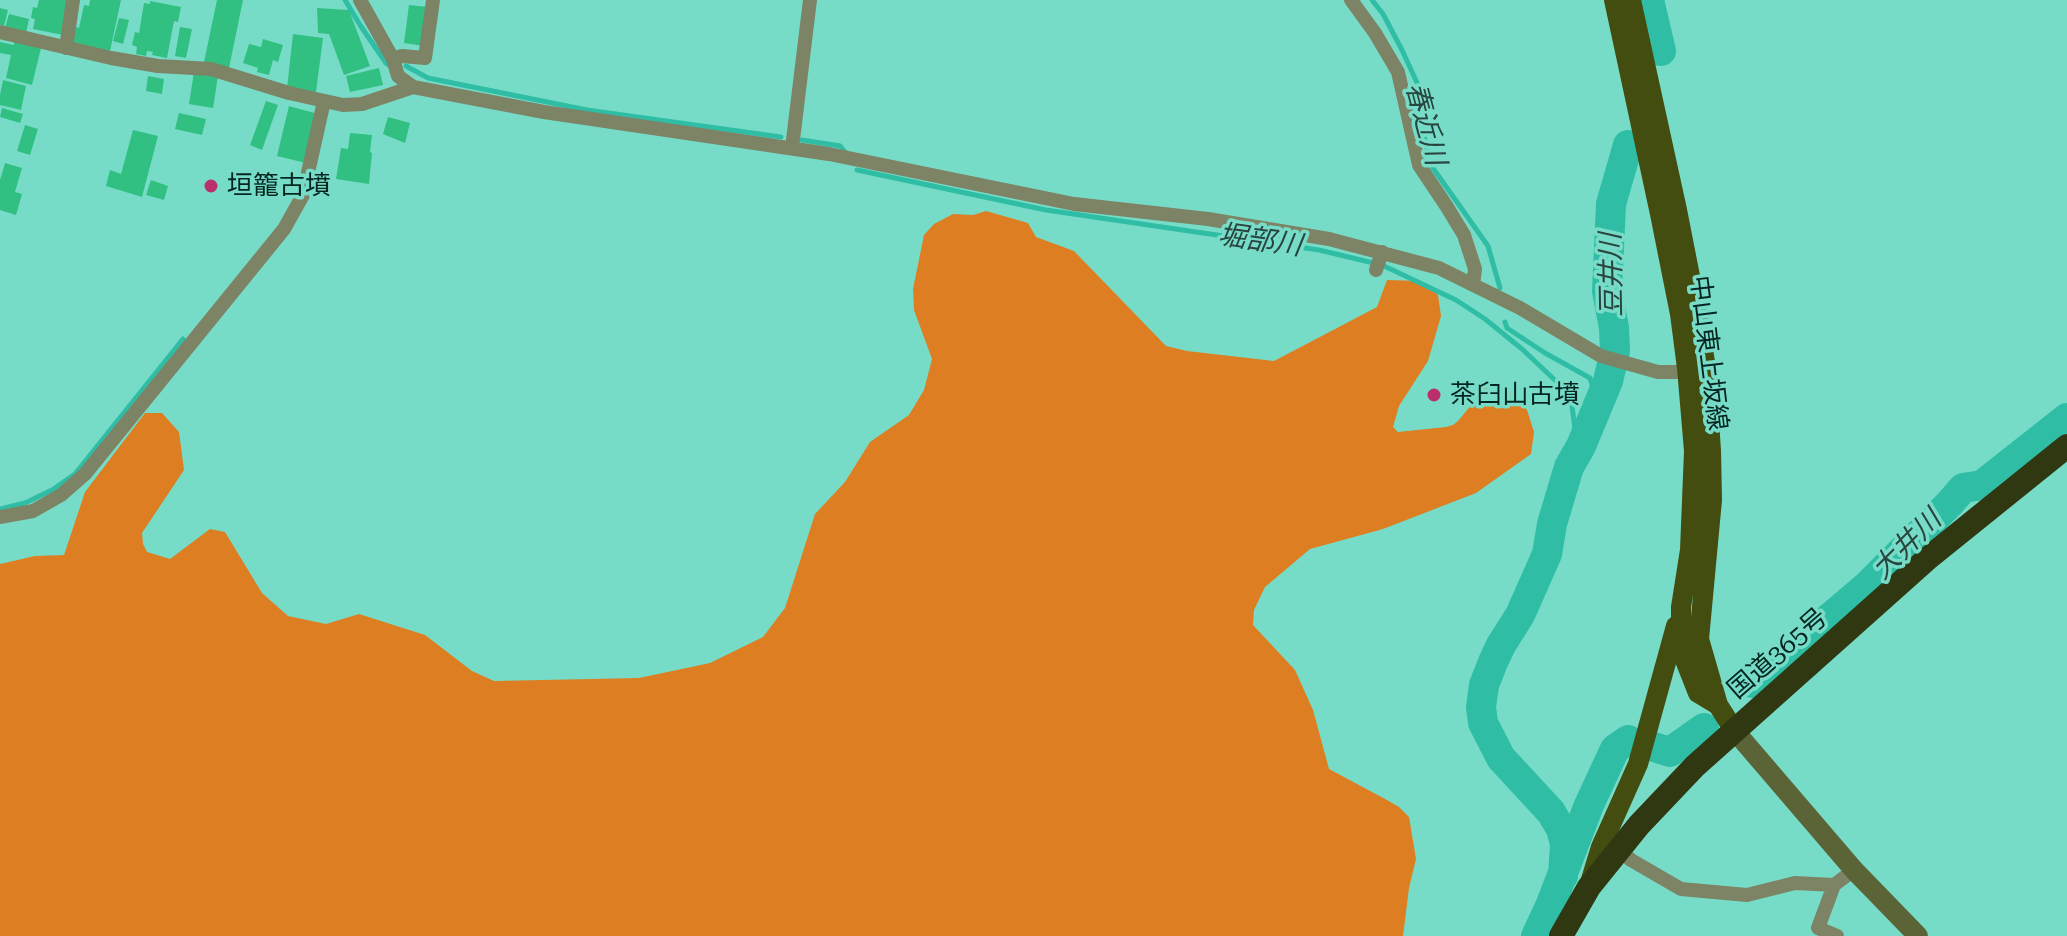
<!DOCTYPE html>
<html>
<head>
<meta charset="utf-8">
<style>
  body { margin:0 }
  canvas { display:block; background:#77dcc7 }
</style>
</head>
<body>
<canvas width="2067" height="936"></canvas>
<script>
const ctx = document.querySelector('canvas').getContext('2d');
ctx.lineJoin = 'round';
function paint(path, color) {
  ctx.fillStyle = color;
  ctx.fill(path, 'evenodd');
}
function shape(rows) {
  const path = new Path2D();
  for (const r of rows) {
    path.moveTo(r[0], r[1]);
    for (let i = 2; i < r.length; i += 2) path.lineTo(r[i], r[i + 1]);
  }
  return path;
}
function strokePath(path, color, width, dash) {
  ctx.strokeStyle = color;
  ctx.lineWidth = width;
  ctx.lineCap = dash ? 'butt' : 'round';
  ctx.setLineDash(dash || []);
  ctx.stroke(path);
}
function drawText(font, color, halo, rows, align = 'center') {
  ctx.font = font + ' "Roboto Serif","Noto Sans JP",serif';
  ctx.lineWidth = 7;
  ctx.setLineDash([]);
  ctx.textBaseline = 'middle';
  ctx.strokeStyle = halo;
  ctx.fillStyle = color;
  for (const [text, x, y, turn = 0] of rows) {
    ctx.save();
    ctx.translate(x, y);
    ctx.rotate((+turn || 0) * Math.PI / 180);
    ctx.textAlign = isNaN(turn) ? turn : align;
    if (halo) ctx.strokeText(text, 0, 0);
    ctx.fillText(text, 0, 0);
    ctx.restore();
  }
}
const forest = shape([
  [986,211,1028,223,1036,237,1074,251,1166,346,1187,351,1274,361,1377,307,1387,280,1421,281,1438,295,1441,316,1428,361,1399,406,1393,427,1398,432,1446,427,1453,425,1458,421,1488,385,1501,387,1514,393,1527,410,1534,432,1531,454,1476,493,1383,529,1310,549,1265,587,1254,610,1253,625,1295,670,1313,710,1329,769,1387,800,1399,807,1409,817,1416,859,1409,888,1403,936,0,936,0,564,35,556,64,555,85,492,145,413,162,413,179,432,184,470,142,533,143,544,147,552,170,559,210,529,225,532,262,593,288,616,326,624,359,614,425,635,472,671,494,681,639,678,710,663,763,637,785,608,815,514,845,482,870,442,909,415,924,390,932,359,914,310,913,289,924,235,934,224,953,214,973,215]
]);
const stream = shape([
  [345,0,360,25,386,63,390,66],
  [1372,0,1383,14,1402,50,1418,85,1418,107,1430,164,1488,246,1500,288],
  [406,66,428,78,587,110,781,137],
  [802,140,840,146,845,152],
  [857,170,1046,210,1319,250,1382,265,1456,300,1485,319,1522,349,1558,383,1572,406,1575,429,1574,443,1581,446],
  [1505,322,1507,328,1545,353,1590,378,1598,404],
  [0,509,25,503,52,490,75,474,183,339]
]);
const river = shape([
  [1649,0,1661,51],
  [1753,683,1866,587,1950,503,1963,488,1982,485,2067,418],
  [1654,747,1670,752,1704,728],
  [1563,876,1565,844,1561,829,1551,812,1501,758,1483,723,1481,707,1484,685,1493,662,1501,645,1520,615,1547,554,1552,524,1569,467,1581,446,1608,381,1615,351,1614,328,1607,291,1611,204,1628,145],
  [1536,936,1551,904,1589,805,1615,749,1628,740]
]);
const building = shape([
  [39,0,69,0,63,35,33,29,35,19,31,18,33,7,37,8],
  [90,0,121,0,110,51,73,44,76,27,79,28,84,5,89,6],
  [217,0,243,0,229,68,204,62],
  [150,1,181,7,178,22,174,21,167,58,152,55,153,52,147,51,146,56,136,54,137,47,132,45,135,32,139,33,144,3,150,4],
  [409,5,428,7,424,46,404,43],
  [0,8,8,10,4,26,0,25],
  [317,8,349,10,370,66,344,75,329,34,318,33],
  [9,14,29,19,26,33,5,28],
  [119,18,129,20,123,44,113,41],
  [180,27,192,29,186,58,175,56],
  [293,34,323,38,316,92,287,89],
  [263,39,283,45,278,62,273,60,269,75,257,72,258,68,243,63,249,44,261,47],
  [0,42,14,45,14,42,41,48,32,85,6,78,11,55,0,53],
  [379,68,383,85,350,92,346,76],
  [194,72,218,76,213,108,189,104],
  [148,76,164,79,162,94,146,91],
  [3,80,26,86,21,110,0,105,0,95],
  [266,101,278,105,262,150,250,145],
  [289,106,318,114,306,163,277,156],
  [2,108,23,114,20,123,0,117],
  [179,113,206,119,202,135,175,129],
  [388,117,410,123,405,143,383,134],
  [25,125,38,129,30,155,17,151],
  [133,130,158,136,142,197,106,186,110,170,121,174],
  [350,133,372,135,370,152,372,153,369,184,336,179,341,148,348,149],
  [5,163,22,168,15,192,22,194,16,215,0,210,0,180],
  [151,180,168,186,164,200,146,195]
]);
const street = shape([
  [360,0,393,59,398,76,413,87,544,112,829,154,1074,204,1208,219,1329,239,1439,268,1520,308,1601,356,1658,372,1676,372,1693,366],
  [1351,0,1375,33,1398,72,1419,165,1447,207,1464,235,1475,269,1473,285],
  [0,32,111,58,158,66,211,69,289,93,343,105,362,104,413,87],
  [66,48,73,0],
  [393,59,402,56,425,58,433,0],
  [792,148,810,0],
  [1376,270,1382,252],
  [0,517,33,511,61,495,85,474,284,229,303,195,324,101],
  [1619,850,1631,860,1681,889,1747,895,1795,883,1834,885,1854,870],
  [1834,885,1818,928,1837,936]
]);
const secondary = shape([
  [1734,730,1854,870,1918,936]
]);
const primary = shape([
  [1614,0,1660,214,1680,314,1687,368,1694,451,1690,550,1681,607,1681,635,1685,660,1698,693,1718,705],
  [1631,0,1677,210,1697,312,1705,362,1711,451,1712,500,1699,639,1718,705,1734,730],
  [1590,883,1601,847,1638,764,1676,626]
]);
const highway = shape([
  [1561,936,1589,887,1639,825,1695,766,1927,559,2067,446]
]);
const markers = [
  [211,186,8,"#b9306c"],
  [1434,395,8,"#b9306c"]
];
const poiNames = [
  ["垣籠古墳",227,186],
  ["茶臼山古墳",1450,395]
];
const streetNames = [
  ["中山東上坂線",1708,353,83],
  ["国道365号",1778,654,-41]
];
const waterNames = [
  ["春近川",1425,124,75],
  ["堀部川",1260,241,8],
  ["豆井川",1612,275,-91],
  ["大井川",1907,545,-45]
];
paint(forest, '#dc7e21');
strokePath(stream, '#2fbda6', 5);
strokePath(river, '#2fbda6', 30);
paint(building, '#31c081');
strokePath(street, '#7d8466', 14);
strokePath(secondary, '#5b6437', 20);
strokePath(primary, '#434d0f', 20);
strokePath(highway, '#303811', 24);
for (const [x, y, r, color] of markers) {
  const dot = new Path2D();
  dot.arc(x, y, r, 0, 2 * Math.PI);
  ctx.fillStyle = color;
  ctx.fill(dot);
  strokePath(dot, '#77dcc7', 3);
}
drawText('26px', '#052620', '#77dcc7', poiNames, 'left');
drawText('26px', '#052620', '#77dcc7', streetNames);
drawText('italic 28px', '#29453f', '#77dcc7', waterNames);
</script>
</body>
</html>
